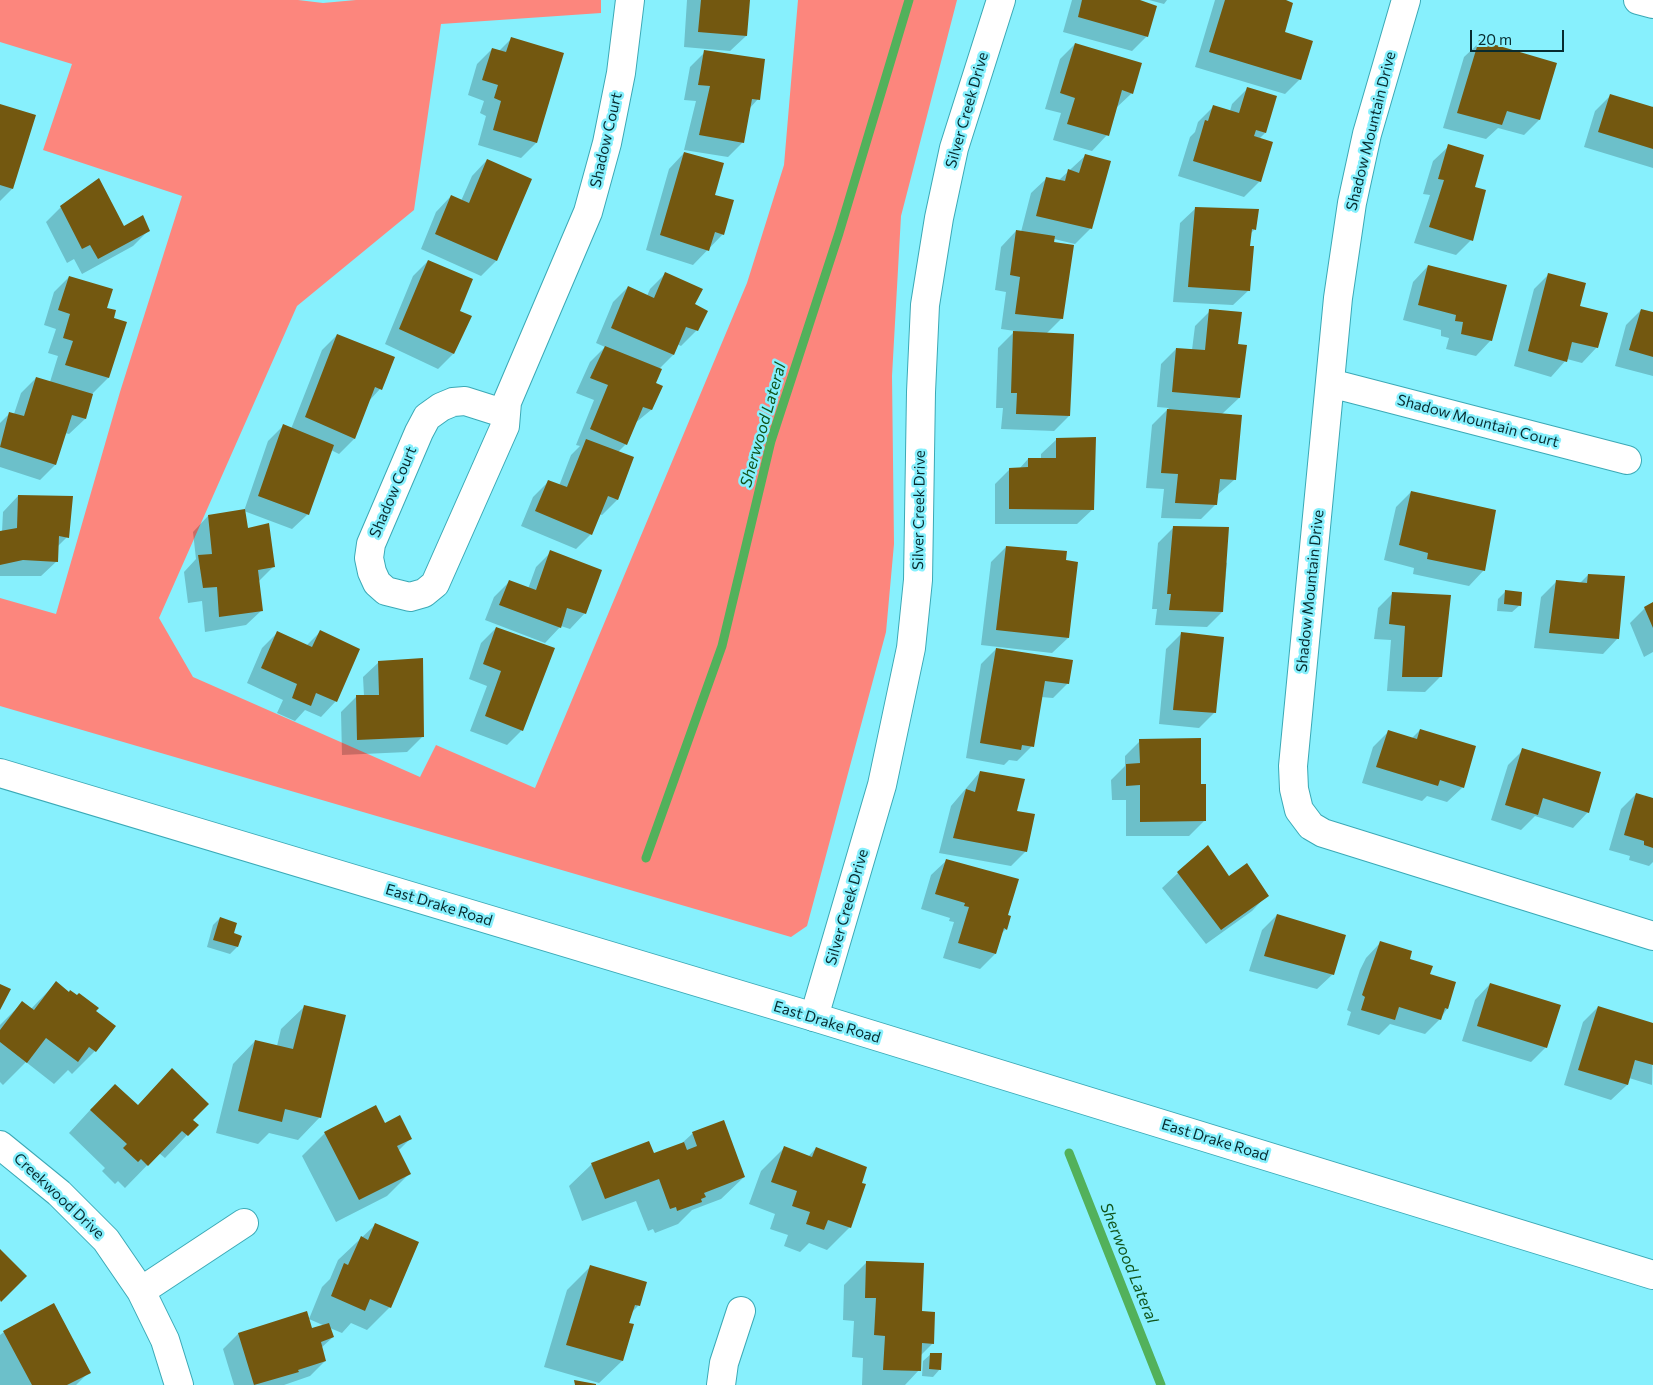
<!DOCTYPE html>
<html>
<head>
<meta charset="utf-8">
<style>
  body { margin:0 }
  #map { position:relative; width:1653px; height:1385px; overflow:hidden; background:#87f0fd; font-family:Commissioner,sans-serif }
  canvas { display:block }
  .scale { position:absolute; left:1470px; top:30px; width:94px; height:22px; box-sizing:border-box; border:2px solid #072b2f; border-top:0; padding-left:6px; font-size:15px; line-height:18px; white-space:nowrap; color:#072b2f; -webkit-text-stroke:4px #87f0fd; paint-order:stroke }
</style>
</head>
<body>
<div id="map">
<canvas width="1653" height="1385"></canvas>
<div class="scale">20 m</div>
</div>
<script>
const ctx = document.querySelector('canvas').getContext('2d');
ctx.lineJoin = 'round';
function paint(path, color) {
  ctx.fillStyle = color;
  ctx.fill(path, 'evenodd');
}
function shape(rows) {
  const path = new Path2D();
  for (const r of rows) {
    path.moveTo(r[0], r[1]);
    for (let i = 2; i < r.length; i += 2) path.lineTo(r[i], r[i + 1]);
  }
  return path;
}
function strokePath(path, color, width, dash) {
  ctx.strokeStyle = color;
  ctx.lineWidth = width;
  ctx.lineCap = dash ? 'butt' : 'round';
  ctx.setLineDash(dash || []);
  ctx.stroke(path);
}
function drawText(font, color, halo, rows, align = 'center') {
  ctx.font = font + ' Commissioner,sans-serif';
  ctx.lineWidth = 5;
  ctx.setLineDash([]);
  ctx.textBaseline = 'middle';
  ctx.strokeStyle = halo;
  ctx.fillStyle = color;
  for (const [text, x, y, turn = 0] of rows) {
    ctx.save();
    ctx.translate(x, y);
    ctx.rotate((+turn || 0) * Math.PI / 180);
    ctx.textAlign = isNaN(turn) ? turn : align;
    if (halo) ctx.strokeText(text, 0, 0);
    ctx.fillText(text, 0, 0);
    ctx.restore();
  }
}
const green = shape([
  [0,0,298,0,323,3,356,0,601,0,601,13,441,24,414,210,297,306,159,618,193,677,420,777,436,745,535,788,747,283,784,165,798,0,957,0,901,216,892,376,894,544,886,632,807,926,791,937,0,706,0,598,56,614,120,392,182,196,43,150,72,64,0,42]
]);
const shadow = shape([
  [687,0,749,0,746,36,730,51,684,47],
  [1072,0,1139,0,1147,36,1132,51,1063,32],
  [1149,0,1167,0,1164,4],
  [1215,0,1285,0,1283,33,1300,79,1285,94,1195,67],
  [512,38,562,54,536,143,521,158,478,145,486,116,480,113,484,101,468,95,477,64,492,49,499,51],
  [1480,42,1555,64,1539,120,1524,135,1498,128,1486,139,1443,128,1464,57],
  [1075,44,1132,93,1116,108,1107,135,1092,151,1053,140,1061,113,1045,109,1060,59],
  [705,52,758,99,749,109,743,142,728,157,684,150,696,101,684,100,690,67],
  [1247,89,1265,133,1259,139,1260,181,1244,197,1178,176,1190,137,1195,132,1198,122,1213,107,1230,111,1232,104],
  [1610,96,1651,108,1653,106,1653,168,1584,147,1595,111],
  [0,105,12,189,0,201],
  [1449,146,1473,188,1471,240,1456,255,1414,243,1430,195,1423,194,1433,161],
  [684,153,713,195,723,234,693,265,646,250,669,169],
  [1086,155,1109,162,1090,229,1075,244,1054,239,1062,318,1046,334,1069,416,1054,431,1001,429,1003,408,996,408,998,348,1015,331,1001,329,1006,292,995,290,1001,247,1016,231,1021,232,1031,193,1047,178,1058,181],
  [487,160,496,261,481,276,421,249,436,212,451,196,461,201,472,176],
  [61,207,124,228,148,231,133,246,82,274,74,259,67,263,46,222],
  [1196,208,1255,229,1250,234,1249,290,1233,305,1173,302,1180,223],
  [428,261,459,311,453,354,438,369,385,344,413,276],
  [1428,266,1491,340,1476,356,1446,349,1449,338,1441,336,1441,330,1403,320,1413,282],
  [666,273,694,305,697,330,681,346,677,344,673,355,659,369,654,384,661,387,651,410,634,424,626,444,618,452,633,458,617,500,602,515,599,514,591,534,576,549,521,526,533,497,548,482,559,486,571,455,580,446,576,445,594,400,576,393,590,362,605,347,596,343,613,302,628,287,647,296,650,289],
  [1549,274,1579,307,1597,347,1582,363,1567,359,1551,377,1514,366,1534,289],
  [69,277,112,319,108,378,93,393,85,419,69,434,65,433,55,465,40,480,0,467,0,423,10,413,14,414,21,393,36,378,50,382,58,356,48,353,56,329,44,325,54,292],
  [1641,310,1653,313,1653,376,1615,366,1626,325],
  [1210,311,1236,345,1239,398,1222,414,1240,416,1234,480,1217,495,1216,504,1201,519,1161,518,1164,489,1146,488,1152,425,1169,408,1157,407,1161,364,1176,349,1192,350,1195,326],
  [337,335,394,358,380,389,368,402,354,439,339,454,331,450,308,514,292,529,244,511,247,529,274,566,258,582,262,610,246,625,205,632,202,601,188,603,184,572,196,559,193,532,208,516,244,511,268,441,283,426,291,429,322,350],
  [1057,439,1093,509,1077,524,995,524,995,484,1010,469,1019,469,1028,459,1041,459,1041,454],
  [1411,492,1484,570,1469,586,1413,574,1414,568,1384,560,1396,507],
  [18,496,67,537,57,547,57,561,41,576,0,576,0,533,2,532,3,512],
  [1173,528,1227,563,1222,612,1207,627,1155,625,1157,609,1152,609,1158,543],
  [1006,547,1068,638,1052,653,981,645,991,562],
  [551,552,585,613,570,629,561,626,545,643,485,620,494,597,509,582,528,589,536,567],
  [1588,575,1618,638,1603,654,1534,648,1541,597,1556,582,1579,584],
  [1505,592,1520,605,1512,612,1497,611,1498,599],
  [1393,593,1440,677,1425,692,1387,691,1391,640,1374,639,1378,608],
  [1653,603,1653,652,1644,657,1630,623,1645,608],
  [496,628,522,730,507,745,470,731,487,686,469,679,481,643],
  [320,632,336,701,321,717,305,710,295,721,277,713,283,700,247,683,262,648,277,633,306,646],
  [1181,634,1215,712,1199,728,1159,724,1166,649],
  [996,649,1068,683,1053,698,1041,697,1032,746,1017,761,1009,760,1004,765,966,758,981,664],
  [379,662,422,737,407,752,342,755,341,712,356,697,364,696,363,677],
  [1420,730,1463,787,1447,802,1427,796,1422,801,1362,783,1373,747,1388,732,1411,739],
  [1140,741,1199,785,1204,821,1189,836,1126,836,1126,800,1112,800,1111,780,1125,766,1125,756],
  [1523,750,1588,812,1573,828,1535,816,1521,830,1491,820,1508,765],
  [980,772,1016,812,1026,851,1011,866,939,853,951,806],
  [1636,794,1653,799,1653,862,1649,866,1629,860,1630,856,1609,850,1621,809],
  [947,860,1007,916,1006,929,1002,933,995,954,980,969,943,958,954,922,949,921,950,918,921,909,931,875],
  [1178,873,1229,878,1267,895,1252,911,1206,944,1162,888],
  [1277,915,1333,974,1317,989,1249,971,1262,930],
  [220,918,232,934,237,947,230,954,207,947,213,925],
  [1381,942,1429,975,1455,983,1447,1009,1440,1019,1425,1034,1390,1024,1379,1035,1347,1025,1351,1012,1347,1010,1360,970,1366,958],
  [56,983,114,1026,95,1051,72,1074,68,1070,54,1084,26,1062,3,1085,0,1082,0,1025,22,1003,31,1009],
  [1490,984,1546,1047,1531,1062,1462,1041,1475,1000],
  [304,1007,320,1117,298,1140,269,1133,258,1144,216,1133,233,1064,255,1041,277,1046,281,1029],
  [1598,1007,1653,1024,1652,1085,1629,1078,1627,1085,1611,1100,1564,1085,1583,1022],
  [137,1106,192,1120,187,1135,165,1158,159,1153,125,1188,118,1181,115,1184,102,1171,105,1168,69,1133,92,1108],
  [723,1122,744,1177,721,1199,692,1210,678,1224,655,1233,653,1229,648,1231,636,1201,582,1221,569,1186,592,1164,654,1155,681,1144,692,1134],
  [325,1133,410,1139,398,1151,410,1173,387,1196,336,1222,302,1156],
  [784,1148,808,1157,816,1148,850,1227,827,1250,809,1243,800,1252,784,1246,788,1235,770,1229,775,1214,749,1204,761,1171],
  [375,1225,417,1243,390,1307,367,1330,351,1323,342,1333,330,1328,333,1337,321,1348,325,1361,310,1376,284,1385,234,1385,223,1349,238,1334,306,1313,311,1330,325,1326,309,1319,322,1287,330,1279,338,1260],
  [867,1262,920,1312,933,1343,920,1356,919,1370,905,1385,862,1385,863,1358,852,1357,854,1321,843,1320,844,1285],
  [590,1267,638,1306,631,1313,622,1361,599,1383,544,1367,567,1290],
  [4,1332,89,1372,76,1385,0,1385,0,1335],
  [931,1354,940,1369,933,1377,922,1376,923,1361]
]);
const stream = shape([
  [646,858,722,646,771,441,839,233,909,0],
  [1069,1153,1161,1385]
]);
const building = shape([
  [701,0,750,0,747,36,698,32],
  [1082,0,1140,0,1157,6,1148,37,1078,17],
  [1225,0,1286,0,1293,3,1285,32,1313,41,1301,80,1209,52],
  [511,37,564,53,537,143,493,130,501,101,494,98,498,85,482,80,492,48,506,52],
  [1479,40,1557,63,1540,120,1507,111,1502,125,1457,113],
  [1075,43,1142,63,1133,94,1122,90,1109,136,1067,124,1075,98,1060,93],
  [704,50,765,59,760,100,752,99,744,143,699,135,710,86,698,85],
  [1247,87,1277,96,1266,133,1256,130,1254,136,1273,142,1261,182,1193,161,1205,120,1208,121,1213,105,1239,113],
  [1610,94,1653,107,1653,149,1598,132],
  [0,104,36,115,13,189,0,185],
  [1448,144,1484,155,1475,187,1486,190,1473,241,1429,227,1444,180,1438,179],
  [684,152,724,163,715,195,734,200,724,235,715,232,709,251,660,235],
  [1085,154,1111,161,1092,229,1036,216,1046,177,1065,181,1068,169,1079,173],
  [487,159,532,179,497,261,435,234,451,195,469,203],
  [99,178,124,226,143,215,150,231,98,259,90,245,82,249,60,206],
  [1195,207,1259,209,1256,230,1252,229,1250,246,1254,246,1250,291,1188,287],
  [1016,230,1055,236,1054,242,1074,245,1063,319,1015,314,1020,277,1010,275],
  [428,260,473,279,460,311,472,316,454,354,399,329],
  [1428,265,1507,285,1492,341,1461,334,1463,322,1455,321,1456,315,1418,305],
  [665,272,703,289,695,304,708,311,698,331,686,327,674,355,611,328,628,286,654,298],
  [1548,273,1586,283,1580,306,1608,313,1598,348,1572,342,1567,362,1528,351],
  [69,276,113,289,107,308,116,310,114,318,127,322,109,378,65,365,73,341,63,338,70,314,58,310],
  [1209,309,1242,312,1238,344,1247,345,1240,398,1172,392,1176,348,1205,350],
  [1641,309,1653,312,1653,357,1629,350],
  [1013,331,1074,334,1070,416,1016,414,1017,393,1011,393],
  [337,334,395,357,382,390,375,387,355,439,305,417],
  [605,346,662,369,656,383,663,386,652,410,643,407,627,445,590,429,608,385,590,378],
  [36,377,93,394,86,419,72,415,56,465,0,447,9,412,24,416],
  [1167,409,1242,415,1236,480,1220,479,1217,505,1175,503,1178,474,1161,473],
  [283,424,334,445,309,515,258,496],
  [1096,437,1094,510,1009,509,1009,468,1028,467,1028,458,1056,458,1056,438],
  [586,439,634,457,618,500,608,496,592,535,535,511,548,480,567,487],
  [1411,491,1496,510,1485,571,1427,559,1428,553,1399,545],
  [18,495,73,496,69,538,59,536,58,562,23,560,0,565,0,531,17,528],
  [245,509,248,528,269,523,275,567,258,570,263,611,219,617,217,587,203,588,198,555,212,554,208,515],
  [1173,526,1229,527,1223,612,1169,610,1171,594,1167,594],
  [1006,546,1067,551,1066,560,1078,562,1069,638,996,630],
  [550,550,602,570,586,614,567,608,561,628,499,605,509,580,536,590],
  [1588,574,1625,576,1619,639,1549,633,1556,580,1587,583],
  [1505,590,1522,592,1521,606,1504,604],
  [1392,592,1451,595,1442,677,1402,677,1405,626,1389,624],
  [1653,602,1653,628,1644,607],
  [496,627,555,648,523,731,485,716,501,671,483,664],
  [320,630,360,649,337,702,316,693,311,706,292,698,297,684,261,668,277,631,312,647],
  [1181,632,1224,637,1216,713,1173,710],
  [996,648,1073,660,1069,684,1045,681,1034,747,1022,745,1021,750,980,743],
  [423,658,424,737,357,740,356,695,379,695,378,661],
  [1420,729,1476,746,1464,788,1440,780,1438,786,1376,767,1388,730,1417,739],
  [1201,738,1201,784,1206,784,1206,821,1140,822,1140,785,1126,786,1126,764,1140,763,1139,739],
  [1522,748,1601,772,1589,813,1543,798,1538,815,1505,805],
  [980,771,1025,779,1017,811,1035,814,1027,852,953,838,966,789,975,792],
  [1636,793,1653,798,1653,848,1644,845,1644,841,1624,835],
  [1208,845,1229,876,1247,863,1269,896,1221,930,1177,872],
  [946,859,1019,879,1008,915,1011,916,1007,930,1004,928,996,954,958,943,969,907,964,906,965,903,935,894],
  [1277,914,1346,935,1334,975,1264,956],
  [220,917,237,923,234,933,242,936,238,947,213,940],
  [1380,941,1412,951,1410,959,1433,966,1430,974,1456,982,1448,1009,1445,1008,1441,1020,1399,1007,1395,1020,1361,1010,1365,997,1362,995],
  [56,981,69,992,70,990,77,995,79,993,99,1008,96,1011,116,1026,96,1052,89,1047,78,1062,46,1038,27,1063,0,1042,0,1030,22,1001,34,1010],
  [1490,983,1561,1005,1547,1048,1477,1026],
  [0,984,11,989,0,1010],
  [304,1005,346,1015,321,1118,285,1109,282,1122,238,1111,255,1040,293,1049],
  [1598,1006,1653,1023,1653,1065,1635,1060,1628,1085,1578,1070],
  [172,1068,209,1104,193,1120,199,1125,188,1136,182,1131,148,1166,141,1159,138,1162,123,1148,127,1144,90,1110,115,1084,138,1105],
  [376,1105,385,1123,400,1115,412,1139,397,1146,411,1174,359,1200,324,1132],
  [724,1120,745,1177,704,1193,706,1197,701,1199,702,1202,677,1211,676,1207,670,1209,659,1179,605,1199,591,1163,649,1141,654,1153,684,1142,687,1150,697,1146,692,1132],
  [784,1146,812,1157,816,1147,867,1167,862,1183,866,1184,851,1228,828,1220,824,1230,806,1224,810,1212,792,1206,797,1191,771,1182],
  [375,1223,419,1242,391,1308,370,1299,365,1311,331,1296,344,1263,348,1265,361,1236,368,1240],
  [0,1249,27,1276,1,1302,0,1300],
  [866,1261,924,1263,922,1311,935,1312,934,1344,922,1343,921,1371,883,1370,885,1336,874,1335,876,1298,865,1298],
  [590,1265,647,1282,640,1306,635,1305,629,1323,634,1324,623,1361,566,1345],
  [54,1303,91,1373,67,1385,32,1385,3,1331],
  [307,1311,312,1328,329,1323,334,1337,321,1342,326,1361,298,1370,299,1372,254,1385,238,1333],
  [930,1353,942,1353,941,1370,929,1369],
  [574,1380,596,1384,596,1385,575,1385]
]);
const minor = shape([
  [1406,0,1367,134,1352,203,1338,298,1293,766,1294,789,1299,810,1311,826,1323,833,1653,936],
  [1638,0,1653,4],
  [1330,383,1627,460],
  [506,414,465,401,453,402,441,407,427,417,419,432,371,544,369,558,372,572,377,583,386,591,410,597,424,593,435,584,505,426,507,402,588,212,607,143,621,73,630,0],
  [814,1017,882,785,911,648,918,580,921,392,925,305,939,218,954,148,1001,0],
  [0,1145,59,1193,106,1240,141,1291,165,1340,179,1385],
  [141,1291,244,1223],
  [721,1385,724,1363,741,1311]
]);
const secondary = shape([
  [0,773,814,1017,1653,1275]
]);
const streetNames = [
  ["Silver Creek Drive",967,110,-74],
  ["Shadow Mountain Drive",1371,131,-76],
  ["Shadow Court",606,140,-77],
  ["Shadow Mountain Court",1478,421,15],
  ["Shadow Court",393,492,-67],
  ["Silver Creek Drive",919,510,-89],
  ["Shadow Mountain Drive",1310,591,-84],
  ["East Drake Road",439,905,17],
  ["Silver Creek Drive",847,907,-74],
  ["East Drake Road",827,1022,17],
  ["East Drake Road",1215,1140,17],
  ["Creekwood Drive",59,1196,43]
];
const waterNames = [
  ["Sherwood Lateral",763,425,-74],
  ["Sherwood Lateral",1129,1263,68]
];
paint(green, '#fc867d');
paint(shadow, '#0003');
strokePath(stream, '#52b15b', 9);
paint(building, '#735810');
strokePath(minor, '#3ba9b6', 30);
strokePath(secondary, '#3ba9b6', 30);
strokePath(minor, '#fff', 28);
strokePath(secondary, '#fff', 28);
drawText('15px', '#072b2f', '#87f0fd', streetNames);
drawText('italic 16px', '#11541c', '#87f0fd', waterNames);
</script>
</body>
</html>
